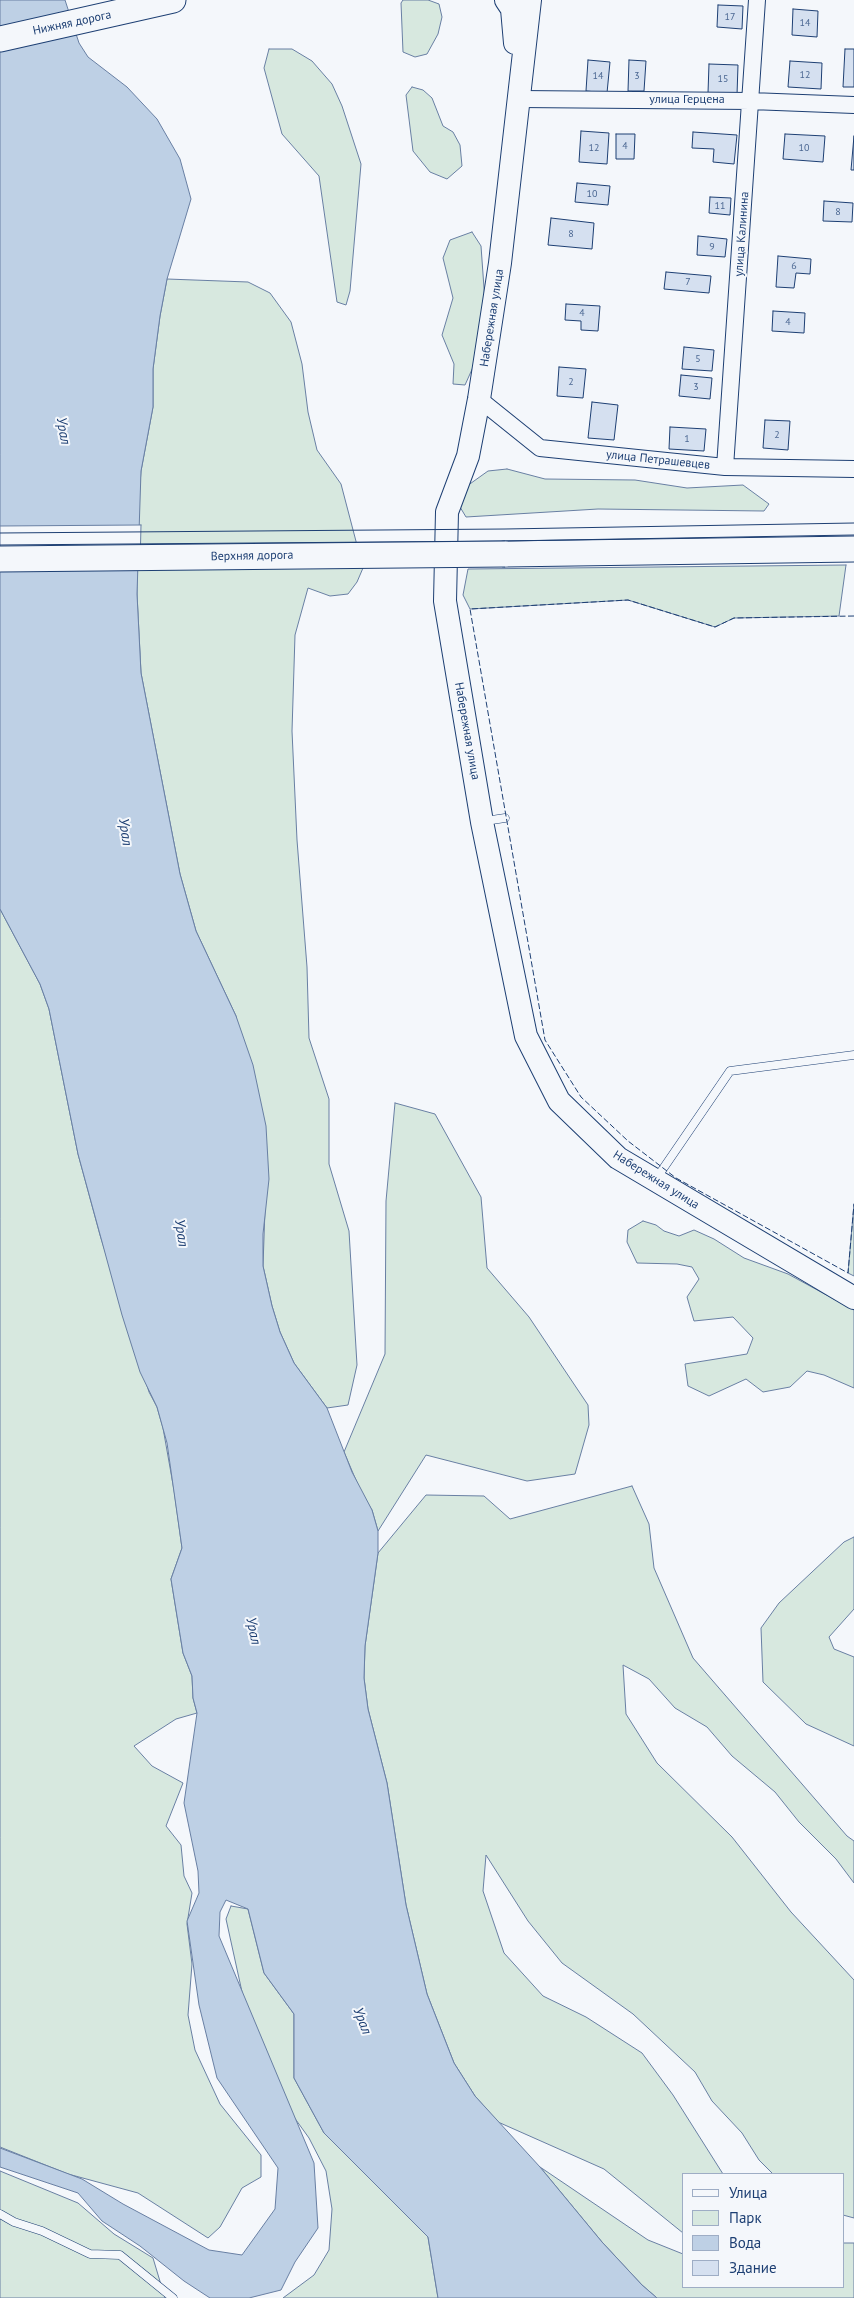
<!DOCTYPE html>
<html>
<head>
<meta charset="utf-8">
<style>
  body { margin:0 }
  #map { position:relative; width:854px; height:2298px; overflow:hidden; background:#f4f7fb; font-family:"PT Sans",sans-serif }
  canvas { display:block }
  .legend { position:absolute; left:682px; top:2173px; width:162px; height:115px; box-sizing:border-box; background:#f4f7fb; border:1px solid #9eadc5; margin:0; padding:6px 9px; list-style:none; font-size:15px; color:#1d3f73 }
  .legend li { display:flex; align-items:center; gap:10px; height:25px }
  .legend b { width:25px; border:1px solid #9eadc5 }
</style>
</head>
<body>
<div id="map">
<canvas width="854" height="2298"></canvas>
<ul class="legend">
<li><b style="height:6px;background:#f4f7fb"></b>Улица</li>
<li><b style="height:14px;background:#d7e8df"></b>Парк</li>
<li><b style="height:14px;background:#bed0e5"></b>Вода</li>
<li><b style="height:14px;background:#d5e0f0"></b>Здание</li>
</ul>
</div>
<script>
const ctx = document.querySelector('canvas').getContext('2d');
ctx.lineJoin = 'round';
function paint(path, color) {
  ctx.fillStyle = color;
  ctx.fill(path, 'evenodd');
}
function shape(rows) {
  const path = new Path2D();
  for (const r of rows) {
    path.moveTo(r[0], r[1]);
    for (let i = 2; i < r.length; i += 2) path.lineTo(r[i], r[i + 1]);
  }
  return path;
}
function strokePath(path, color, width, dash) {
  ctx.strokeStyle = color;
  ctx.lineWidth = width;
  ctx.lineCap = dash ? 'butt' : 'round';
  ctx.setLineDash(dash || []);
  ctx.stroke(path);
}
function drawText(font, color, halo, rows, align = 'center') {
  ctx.font = font + ' "PT Sans",sans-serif';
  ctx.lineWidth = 4;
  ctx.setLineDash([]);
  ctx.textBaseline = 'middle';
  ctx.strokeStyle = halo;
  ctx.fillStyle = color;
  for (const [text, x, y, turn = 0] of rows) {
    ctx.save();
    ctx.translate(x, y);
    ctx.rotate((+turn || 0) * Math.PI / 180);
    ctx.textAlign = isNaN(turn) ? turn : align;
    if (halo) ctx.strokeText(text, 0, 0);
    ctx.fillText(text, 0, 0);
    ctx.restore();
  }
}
const green = shape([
  [403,0,428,0,439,4,442,17,438,34,427,54,415,57,403,52,401,3,403,0],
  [269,49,292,49,312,61,332,84,342,106,361,164,350,291,346,305,337,302,319,176,282,134,264,68,269,49],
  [412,87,423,90,432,98,443,126,453,132,460,145,462,166,447,179,430,172,413,151,406,95,412,87],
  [472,232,481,246,486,316,474,365,465,385,453,384,454,364,442,335,453,298,443,258,450,240,472,232],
  [167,279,248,282,270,293,291,322,302,364,308,412,317,450,341,484,363,568,357,582,348,594,330,596,308,588,295,635,292,731,297,840,307,967,309,1038,329,1099,329,1164,349,1231,357,1365,348,1405,327,1408,294,1363,280,1332,272,1306,263,1266,265,1209,236,1016,196,931,180,874,141,673,137,594,138,510,141,471,153,407,153,369,160,316,167,279],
  [507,469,545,479,635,480,687,488,743,485,769,504,764,511,598,509,466,517,460,507,467,486,488,471,507,469],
  [846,565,839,616,734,618,715,627,628,600,470,609,463,595,468,569,846,565],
  [0,909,40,984,49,1009,78,1154,100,1235,149,1392,157,1407,163,1428,174,1490,182,1548,171,1579,183,1653,192,1676,193,1698,197,1713,176,1719,134,1746,152,1766,183,1783,166,1826,181,1845,184,1876,192,1893,187,1924,192,1964,188,2015,195,2050,220,2104,261,2155,261,2177,242,2188,220,2227,208,2238,138,2193,68,2174,0,2147,0,909],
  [395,1103,435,1114,481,1197,487,1268,529,1317,588,1405,589,1425,575,1474,527,1481,426,1455,378,1531,372,1510,361,1492,344,1452,385,1354,386,1201,395,1103],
  [854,1204,854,1276,848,1273,854,1204],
  [643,1221,656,1225,664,1231,679,1236,694,1230,714,1239,744,1258,788,1274,854,1310,854,1388,824,1375,807,1371,790,1387,763,1392,746,1379,709,1396,688,1386,685,1364,747,1354,753,1338,733,1317,694,1321,687,1297,699,1279,692,1267,677,1264,637,1263,627,1242,628,1230,643,1221],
  [632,1486,649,1524,654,1568,693,1658,847,1836,854,1841,854,1883,836,1859,799,1822,775,1792,732,1756,707,1727,675,1708,649,1679,623,1665,626,1714,657,1763,732,1837,791,1912,854,1980,854,2218,843,2215,843,2174,773,2174,759,2160,742,2133,712,2101,695,2072,633,2014,562,1963,528,1921,486,1855,483,1891,504,1953,543,1996,586,2017,642,2053,673,2095,723,2174,683,2174,683,2233,604,2169,498,2122,475,2096,454,2063,427,1994,406,1905,387,1783,368,1709,364,1678,365,1646,378,1553,426,1495,484,1496,510,1519,632,1486],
  [854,1537,854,1609,829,1637,834,1649,854,1657,854,1746,806,1724,763,1682,761,1628,779,1603,844,1542,854,1537],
  [231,1906,248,1909,264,1973,294,2014,294,2078,324,2133,428,2237,438,2298,283,2298,314,2275,329,2250,332,2209,326,2171,309,2138,291,2113,244,2001,226,1919,231,1906],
  [540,2167,648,2240,683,2254,683,2287,843,2287,843,2243,854,2243,854,2298,657,2298,642,2285,602,2242,540,2167],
  [0,2171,78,2203,114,2234,153,2258,165,2298,0,2298,0,2171]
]);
const water = shape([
  [0,0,65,0,79,43,88,57,127,87,157,119,180,159,191,199,167,279,160,316,153,369,153,407,141,471,137,594,141,673,180,874,196,931,236,1016,253,1065,266,1126,269,1179,263,1234,263,1266,272,1306,280,1332,294,1363,327,1408,352,1472,372,1510,378,1531,378,1553,365,1646,364,1678,368,1709,387,1783,406,1905,427,1994,454,2063,475,2096,540,2167,602,2242,642,2285,657,2298,438,2298,428,2237,324,2133,294,2078,294,2014,264,1973,248,1909,226,1900,220,1912,219,1936,314,2163,318,2228,295,2262,281,2290,249,2298,210,2298,184,2281,140,2246,102,2221,78,2193,0,2167,0,2148,82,2179,123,2204,209,2250,242,2255,275,2209,278,2168,217,2078,199,2005,187,1921,199,1893,198,1871,184,1803,197,1713,193,1698,192,1676,183,1653,171,1579,182,1548,167,1443,157,1407,140,1372,122,1315,78,1154,49,1009,40,984,0,909,0,0]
]);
const pier = shape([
  [141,525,140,567,0,568,0,526,141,525]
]);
const building = shape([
  [718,5,743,6,742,29,717,27,718,5],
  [793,9,818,11,817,37,792,35,793,9],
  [845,49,854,49,854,87,843,87,845,49],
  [588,60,610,62,607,93,586,91,588,60],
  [629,60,646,61,644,91,628,91,629,60],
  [790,61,822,63,821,89,788,87,790,61],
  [709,64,738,65,737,95,708,93,709,64],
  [581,131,609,133,607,164,579,162,581,131],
  [693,132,737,135,734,164,713,162,714,149,692,148,693,132],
  [616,134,635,134,634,159,616,159,616,134],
  [785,134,825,136,823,162,783,159,785,134],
  [854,136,854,170,851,170,854,136],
  [577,183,610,186,608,205,575,202,577,183],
  [710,197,731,198,730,215,709,213,710,197],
  [824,201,853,203,852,222,823,221,824,201],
  [551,218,594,223,592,249,548,245,551,218],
  [698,236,727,239,725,257,697,255,698,236],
  [778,256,811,259,810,274,796,273,794,288,776,287,778,256],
  [666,272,711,276,709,293,664,289,666,272],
  [566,304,600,306,598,331,581,330,581,321,565,320,566,304],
  [773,311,805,313,804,333,772,331,773,311],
  [684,347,714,350,712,371,682,369,684,347],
  [559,367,586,369,583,398,557,396,559,367],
  [681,375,712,378,710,399,679,396,681,375],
  [592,402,618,405,614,440,588,438,592,402],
  [765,420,790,421,788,450,763,448,765,420],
  [670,427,706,429,704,451,669,449,670,427]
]);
const lane = shape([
  [485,821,505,818],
  [656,1179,730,1071,854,1055],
  [0,2214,14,2222,42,2231,90,2254,120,2255,173,2298]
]);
const street = shape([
  [520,99,751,101,854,105],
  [479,399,540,448,725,467,854,469],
  [725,467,757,0]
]);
const secondary = shape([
  [506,0,512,9,515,43],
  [530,0,500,263,479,399,468,456,447,512,445,601,482,822,526,1036,559,1101,618,1158,854,1298]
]);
const primary = shape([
  [0,39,173,0],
  [505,554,854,549]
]);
const tram = shape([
  [0,533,505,529,854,523],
  [0,545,505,541,854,535]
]);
const primaryBridge = shape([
  [0,559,505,554]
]);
const fence = shape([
  [854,616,734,618,715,627,628,600,470,609,545,1040,581,1097,628,1141,676,1178,848,1273,854,1204]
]);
const numberNames = [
  ["17",730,17],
  ["14",805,23],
  ["12",805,75],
  ["14",598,76],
  ["3",637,76],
  ["15",723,79],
  ["4",625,146],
  ["12",594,148],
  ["10",804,148],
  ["10",592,194],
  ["11",720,206],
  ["8",838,212],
  ["8",571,234],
  ["9",712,247],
  ["6",794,266],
  ["7",688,282],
  ["4",582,313],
  ["4",788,322],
  ["5",698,359],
  ["2",571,382],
  ["3",696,387],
  ["2",777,435],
  ["1",687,439]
];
const streetNames = [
  ["Нижняя дорога",72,23,-12],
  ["улица Герцена",687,100],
  ["улица Калинина",742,234,-86],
  ["Набережная улица",492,318,-81],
  ["улица Петрашевцев",658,460,6],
  ["Верхняя дорога",252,556,-1],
  ["Набережная улица",467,731,80],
  ["Набережная улица",656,1180,32]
];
const waterNames = [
  ["Урал",63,431,80],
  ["Урал",125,832,82],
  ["Урал",181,1233,82],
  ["Урал",253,1631,78],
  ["Урал",362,2021,69]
];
paint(green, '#d7e8df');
strokePath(green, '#687fa3', 1);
paint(water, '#bed0e5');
strokePath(water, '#687fa3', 1);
paint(pier, '#f4f7fb');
strokePath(pier, '#687fa3', 1);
paint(building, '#d5e0f0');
strokePath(building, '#1d3f73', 1);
strokePath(lane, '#1d3f73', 9);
strokePath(street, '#1d3f73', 18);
strokePath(secondary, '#1d3f73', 24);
strokePath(primary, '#1d3f73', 27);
strokePath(lane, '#f4f7fb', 8);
strokePath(street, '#f4f7fb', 16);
strokePath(secondary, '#f4f7fb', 22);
strokePath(primary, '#f4f7fb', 25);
strokePath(tram, '#1d3f73', 1);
strokePath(primaryBridge, '#1d3f73', 27, []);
strokePath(primaryBridge, '#f4f7fb', 25);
strokePath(fence, '#1d3f73', 1, [6, 2.5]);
drawText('10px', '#4b6792', null, numberNames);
drawText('12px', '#1d3f73', '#f4f7fb', streetNames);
drawText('italic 14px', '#1d3f73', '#f4f7fb', waterNames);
</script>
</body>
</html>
